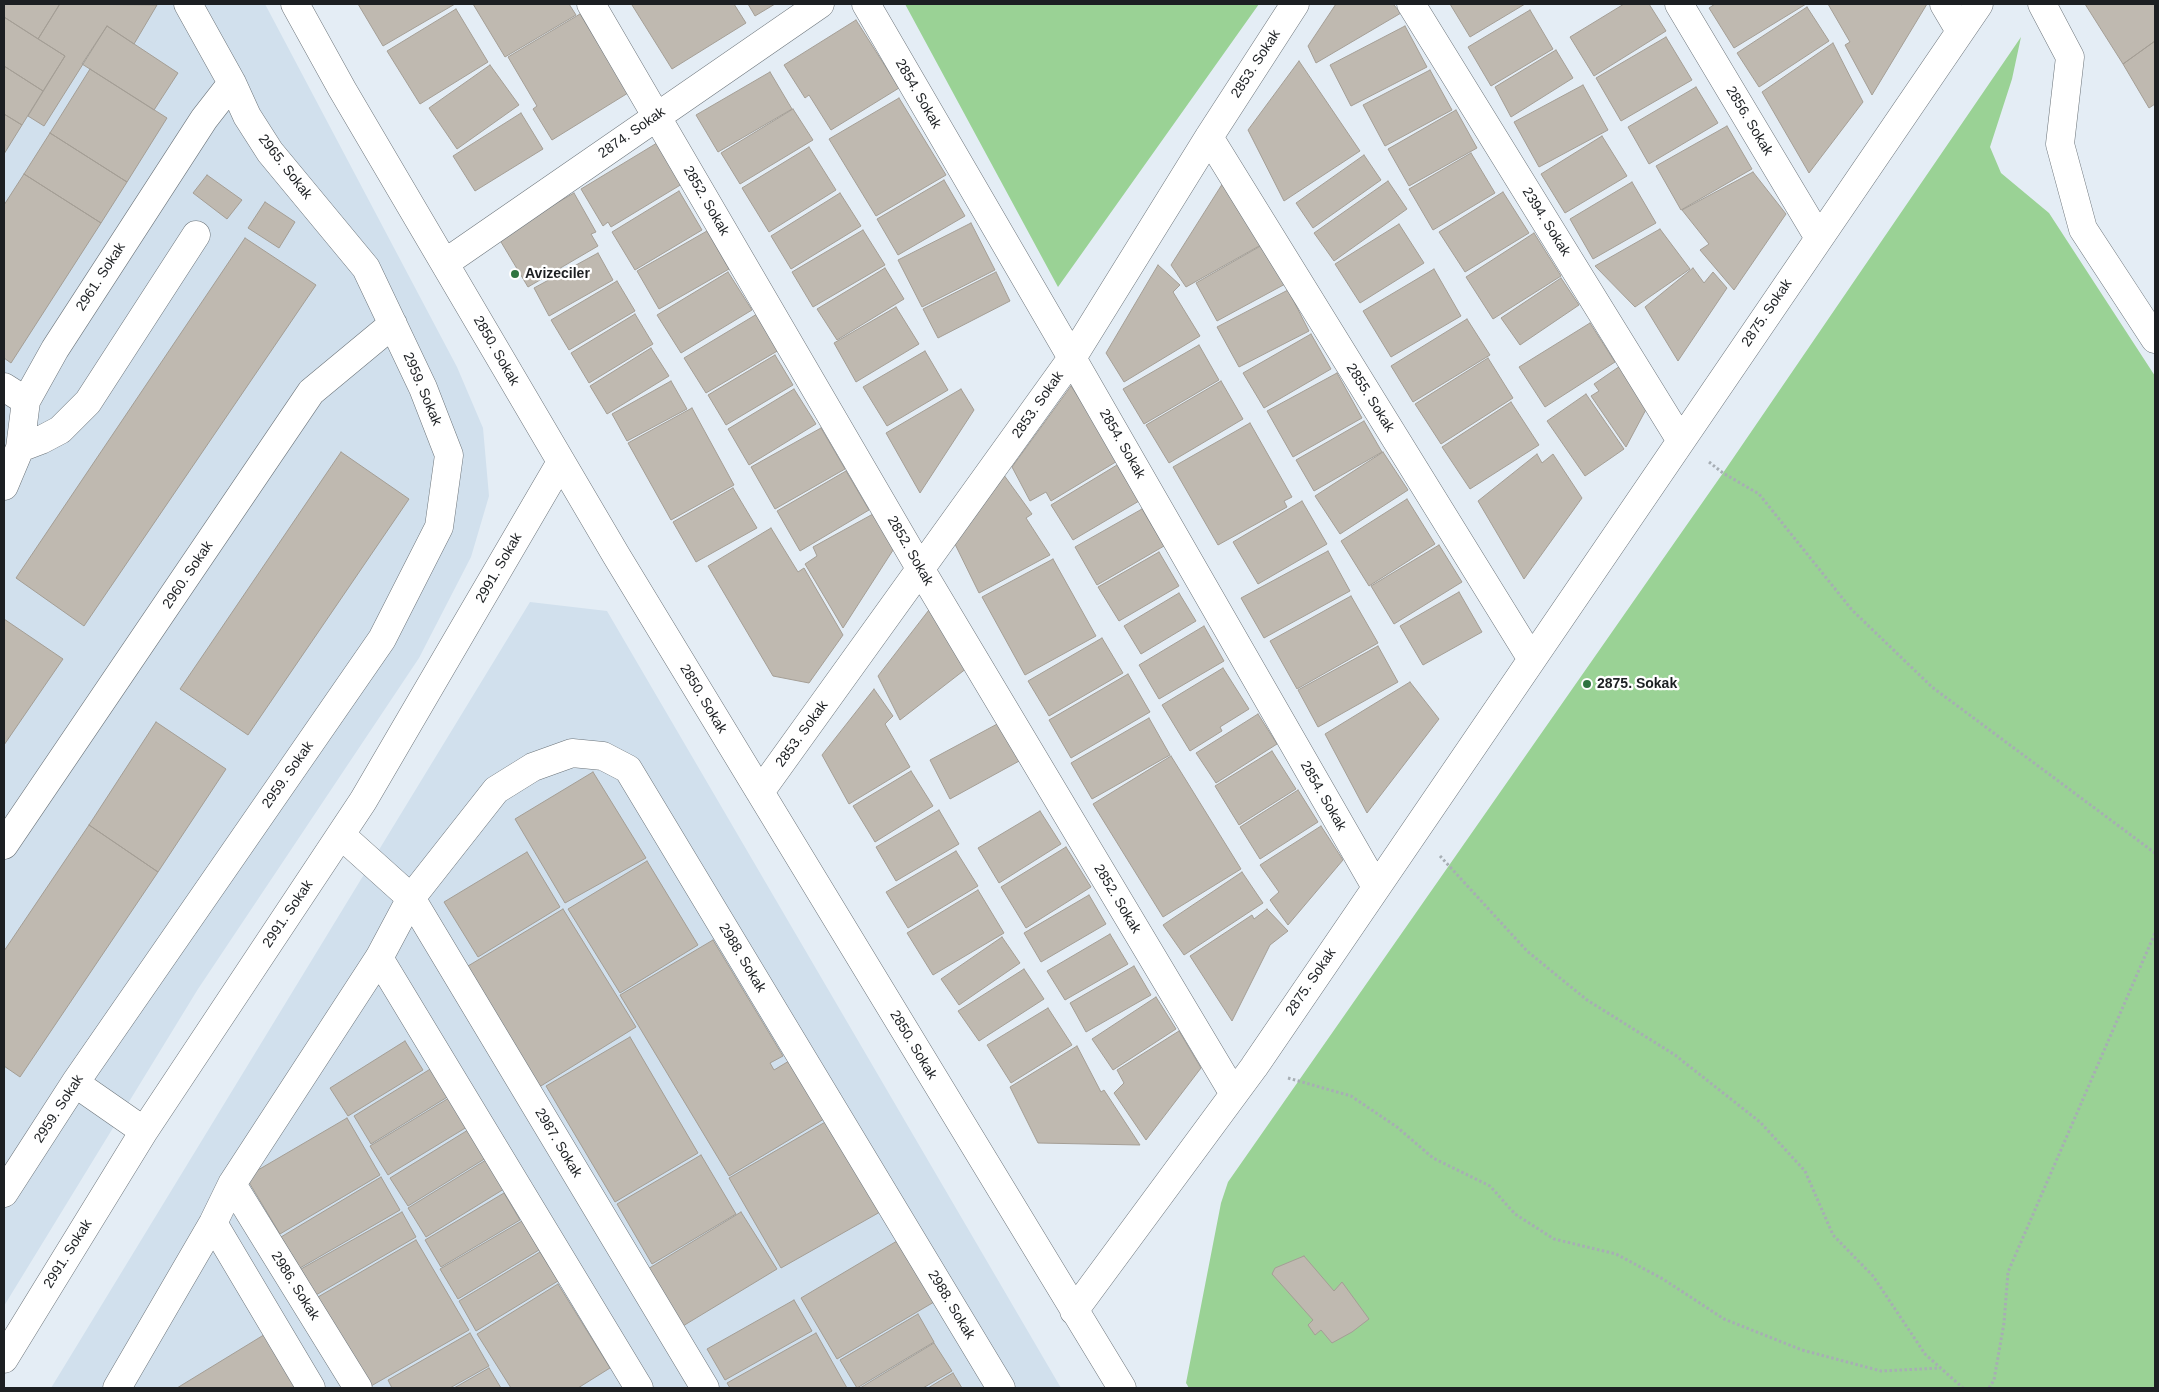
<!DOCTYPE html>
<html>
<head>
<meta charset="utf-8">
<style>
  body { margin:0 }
  #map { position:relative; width:2159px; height:1392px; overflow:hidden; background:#e4edf5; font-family:Arial,sans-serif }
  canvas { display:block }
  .frame { position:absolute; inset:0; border:5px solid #1c1f22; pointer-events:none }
</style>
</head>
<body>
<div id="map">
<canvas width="2159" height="1392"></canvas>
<div class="frame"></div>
</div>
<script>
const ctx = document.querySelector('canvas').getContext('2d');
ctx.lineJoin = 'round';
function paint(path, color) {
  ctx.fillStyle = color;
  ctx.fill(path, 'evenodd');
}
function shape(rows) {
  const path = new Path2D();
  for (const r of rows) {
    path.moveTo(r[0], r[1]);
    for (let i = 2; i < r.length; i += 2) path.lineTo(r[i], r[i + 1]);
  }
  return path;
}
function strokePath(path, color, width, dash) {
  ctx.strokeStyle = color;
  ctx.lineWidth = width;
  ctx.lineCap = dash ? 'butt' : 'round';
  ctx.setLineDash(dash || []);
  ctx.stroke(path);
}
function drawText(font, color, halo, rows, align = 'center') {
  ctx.font = font + ' Arial,sans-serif';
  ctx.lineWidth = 4.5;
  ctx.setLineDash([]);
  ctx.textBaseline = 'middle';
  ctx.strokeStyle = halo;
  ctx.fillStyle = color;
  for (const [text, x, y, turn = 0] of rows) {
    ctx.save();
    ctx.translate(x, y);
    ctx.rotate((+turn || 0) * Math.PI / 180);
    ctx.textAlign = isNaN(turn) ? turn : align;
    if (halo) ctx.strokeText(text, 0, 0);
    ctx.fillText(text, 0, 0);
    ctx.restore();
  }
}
const built = shape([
  [4,4,265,4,457,367,483,428,489,496,471,557,419,658,198,989,4,1306],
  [530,602,607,611,1061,1388,51,1388]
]);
const green = shape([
  [905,4,1259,4,1058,287],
  [2021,37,2012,79,1990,147,2001,173,2049,213,2155,376,2155,1388,1189,1388,1186,1383,1221,1203,1228,1182,1723,473]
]);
const building = shape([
  [4,4,57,4,59,5,38,39,4,17,4,4],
  [60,4,157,5,134,44,107,26,44,126,28,116,65,56,38,39,60,4],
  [358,4,455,4,383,46,358,4],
  [473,4,569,4,576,15,505,57,473,4],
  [634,4,734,4,746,23,672,69,632,5,634,4],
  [748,4,775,4,755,16,748,4],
  [1336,4,1393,4,1401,13,1316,63,1308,46,1336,4],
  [1450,4,1525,4,1470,37,1450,4],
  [1624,4,1649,4,1666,31,1594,76,1570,37,1624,4],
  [1715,4,1806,4,1734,48,1709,8,1715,4],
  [1828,4,1927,4,1872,95,1845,45,1850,42,1828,4],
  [2085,4,2155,4,2155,41,2123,64,2085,4],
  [1807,7,1829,41,1759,87,1737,53,1807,7],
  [456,9,488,62,420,104,387,51,456,9],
  [1530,10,1553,49,1491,86,1468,47,1530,10],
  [580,14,628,93,552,140,533,109,537,106,508,57,580,14],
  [4,17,65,56,43,91,4,66,4,17],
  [856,20,899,88,831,130,809,95,805,98,784,65,856,20],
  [107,26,178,73,154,110,82,64,107,26],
  [1405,26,1427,67,1351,106,1330,65,1405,26],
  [1666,37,1692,80,1621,121,1596,78,1666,37],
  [2155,41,2155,104,2149,108,2123,64,2155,41],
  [1833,43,1863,102,1809,173,1762,92,1833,43],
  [1556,50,1573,78,1511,117,1495,87,1556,50],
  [1299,61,1360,151,1284,201,1248,130,1299,61],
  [490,65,519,105,457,149,429,108,490,65],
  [4,66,43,91,22,125,4,114,4,66],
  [90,69,167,118,127,182,50,133,90,69],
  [1430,70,1452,110,1385,146,1363,105,1430,70],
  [770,72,792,109,718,152,696,115,770,72],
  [1583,85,1608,130,1539,167,1514,122,1583,85],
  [1696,87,1718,123,1649,164,1628,127,1696,87],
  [899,98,946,175,876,216,829,139,899,98],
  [793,109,813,140,740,184,721,153,793,109],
  [1456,110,1477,148,1409,186,1388,149,1456,110],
  [521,113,543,149,475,191,453,156,521,113],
  [4,114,22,125,4,154,4,114],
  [1727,126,1752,169,1681,210,1656,166,1727,126],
  [50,133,127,182,101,223,24,174,50,133],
  [1602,136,1627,176,1565,213,1541,174,1602,136],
  [657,143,682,184,611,227,608,222,603,226,581,189,657,143],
  [809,147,836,190,769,232,742,188,809,147],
  [1471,153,1495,193,1433,230,1409,189,1471,153],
  [1364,155,1381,180,1313,228,1296,203,1364,155],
  [1753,172,1786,214,1734,290,1700,250,1709,244,1682,210,1753,172],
  [24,174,101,223,11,363,4,358,4,205,24,174],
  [207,175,242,200,227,219,193,193,207,175],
  [1228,175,1268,241,1186,287,1171,265,1228,175],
  [944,180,965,216,898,255,877,219,944,180],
  [1388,181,1407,209,1334,261,1314,233,1388,181],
  [1632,182,1656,223,1593,259,1570,219,1632,182],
  [679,191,702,230,635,270,612,232,679,191],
  [1503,192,1529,233,1465,272,1439,232,1503,192],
  [574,193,596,232,591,234,598,246,528,287,498,237,574,193],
  [840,193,861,226,791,269,771,236,840,193],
  [265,202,295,222,279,248,248,228,265,202],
  [971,223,995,270,922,307,898,260,971,223],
  [1399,224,1424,263,1360,303,1335,264,1399,224],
  [1660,229,1690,269,1635,307,1595,266,1660,229],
  [863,230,885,265,813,307,792,272,863,230],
  [707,231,729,269,659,309,637,271,707,231],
  [1534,233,1561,276,1493,319,1466,277,1534,233],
  [245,238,316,285,84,626,16,578,245,238],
  [1264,244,1287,283,1217,321,1196,283,1264,244],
  [598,253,613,280,549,316,534,288,598,253],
  [1158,265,1180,285,1173,292,1200,336,1124,382,1106,353,1158,265],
  [885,268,904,299,837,340,817,309,885,268],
  [1693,268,1704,283,1713,272,1727,288,1678,361,1645,307,1693,268],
  [1434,269,1461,316,1391,357,1363,311,1434,269],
  [728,272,752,310,681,353,657,315,728,272],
  [996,272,1010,301,938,338,923,309,996,272],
  [1561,278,1579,305,1520,345,1501,318,1561,278],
  [617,281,635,311,569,350,551,320,617,281],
  [1288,290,1309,331,1239,367,1217,327,1288,290],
  [896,307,919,344,856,382,834,343,896,307],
  [635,314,653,344,589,383,571,353,635,314],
  [757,314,779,350,706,393,684,358,757,314],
  [1467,319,1490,355,1413,402,1391,366,1467,319],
  [1590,323,1615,362,1545,407,1519,367,1590,323],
  [1311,334,1331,369,1264,408,1243,373,1311,334],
  [1199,345,1219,380,1144,424,1123,389,1199,345],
  [651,348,669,376,607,414,590,386,651,348],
  [925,351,948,390,887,426,863,387,925,351],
  [775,355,793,385,726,425,708,395,775,355],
  [1488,358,1513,398,1441,444,1415,404,1488,358],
  [1623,364,1650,402,1626,447,1591,396,1599,391,1594,384,1623,364],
  [1337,373,1362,418,1293,457,1267,411,1337,373],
  [671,381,687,409,627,441,612,414,671,381],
  [1221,381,1243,419,1169,463,1146,425,1221,381],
  [1071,386,1119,460,1051,501,1046,492,1030,501,1012,467,1071,386],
  [794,389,816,424,749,465,728,429,794,389],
  [961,389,974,410,920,493,886,433,961,389],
  [1586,394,1624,449,1585,476,1547,421,1586,394],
  [1511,402,1539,445,1470,489,1442,447,1511,402],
  [692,408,734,485,671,520,628,443,692,408],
  [1364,421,1382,452,1314,491,1296,460,1364,421],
  [1250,423,1292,497,1284,501,1287,507,1218,545,1173,467,1250,423],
  [821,428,845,469,775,509,751,467,821,428],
  [341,452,409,499,248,735,180,689,341,452],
  [1383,452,1408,490,1340,534,1315,496,1383,452],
  [1537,454,1542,463,1553,454,1582,498,1524,579,1478,501,1537,454],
  [1117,465,1139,501,1073,540,1051,505,1117,465],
  [846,471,869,510,800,551,777,511,846,471],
  [1001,471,1032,514,1026,518,1050,555,979,593,953,540,1001,471],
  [733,488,757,528,696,562,673,522,733,488],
  [1407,499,1435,544,1369,586,1341,541,1407,499],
  [1302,501,1327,544,1258,584,1233,542,1302,501],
  [1142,509,1164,546,1097,585,1075,547,1142,509],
  [873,514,895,547,843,628,805,564,817,556,813,547,873,514],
  [771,528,798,572,804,568,843,635,809,683,773,676,708,566,771,528],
  [1439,545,1462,582,1394,624,1371,586,1439,545],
  [1328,551,1350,591,1264,638,1241,598,1328,551],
  [1159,552,1179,586,1119,621,1098,587,1159,552],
  [1053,559,1096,636,1025,675,982,597,1053,559],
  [1459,592,1482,632,1423,665,1400,626,1459,592],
  [1179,593,1196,621,1141,654,1124,626,1179,593],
  [1351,596,1378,643,1297,689,1270,641,1351,596],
  [932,606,967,668,900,720,878,676,932,606],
  [4,619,63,659,4,745,4,619],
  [1204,626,1224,661,1159,699,1139,665,1204,626],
  [1102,638,1123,673,1049,716,1028,681,1102,638],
  [1378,646,1398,682,1318,727,1298,690,1378,646],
  [1223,668,1249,709,1220,727,1222,731,1190,751,1162,705,1223,668],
  [1128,674,1150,712,1071,758,1049,720,1128,674],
  [1410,682,1439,719,1367,813,1325,734,1410,682],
  [874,689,893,716,885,724,910,767,849,804,822,755,874,689],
  [1258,714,1277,744,1216,783,1196,753,1258,714],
  [1149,718,1170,755,1092,799,1071,763,1149,718],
  [156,722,226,769,158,872,89,825,156,722],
  [1001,722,1021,760,950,799,930,760,1001,722],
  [1272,751,1296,789,1239,825,1215,786,1272,751],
  [1171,756,1241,869,1163,917,1093,804,1171,756],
  [911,771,933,806,875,842,853,806,911,771],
  [593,772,646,858,565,903,515,819,593,772],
  [1298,790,1318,822,1260,859,1240,827,1298,790],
  [939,810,959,844,896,881,876,847,939,810],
  [1040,811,1061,844,999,883,978,848,1040,811],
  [89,825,158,872,20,1077,4,1066,4,951,89,825],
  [1321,826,1343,860,1288,925,1270,900,1279,892,1260,865,1321,826],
  [1066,847,1091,887,1026,928,1001,887,1066,847],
  [956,851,978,886,908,928,886,892,956,851],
  [527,852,560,907,478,957,444,902,527,852],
  [647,861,698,945,620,993,568,909,647,861],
  [1242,872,1263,903,1184,955,1163,925,1242,872],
  [978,890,1004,933,933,975,907,933,978,890],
  [1089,895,1106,924,1041,962,1024,933,1089,895],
  [563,909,636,1027,536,1089,463,969,563,909],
  [1267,909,1288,931,1270,945,1232,1021,1190,956,1252,915,1254,919,1267,909],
  [1110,934,1128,964,1065,1000,1047,971,1110,934],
  [1002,937,1020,963,959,1005,941,979,1002,937],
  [713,940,783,1056,770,1063,774,1070,789,1061,824,1119,729,1176,620,995,713,940],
  [1134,966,1151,995,1086,1032,1070,1003,1134,966],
  [1024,969,1044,999,979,1041,958,1011,1024,969],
  [1156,997,1176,1029,1113,1070,1092,1039,1156,997],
  [1048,1008,1072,1045,1011,1083,987,1045,1048,1008],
  [1179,1031,1201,1068,1146,1140,1114,1093,1124,1083,1117,1070,1179,1031],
  [630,1037,698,1153,615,1202,546,1086,630,1037],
  [405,1041,423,1070,348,1116,330,1088,405,1041],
  [1077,1046,1101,1092,1104,1090,1140,1145,1038,1143,1010,1087,1077,1046],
  [432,1068,449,1096,371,1144,354,1116,432,1068],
  [449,1098,467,1127,388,1175,370,1146,449,1098],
  [347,1118,380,1175,280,1234,244,1174,256,1167,258,1170,347,1118],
  [827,1121,880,1212,781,1268,729,1178,827,1121],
  [468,1130,486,1158,408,1206,390,1178,468,1130],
  [701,1155,736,1214,652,1264,617,1204,701,1155],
  [486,1160,504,1189,426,1237,408,1208,486,1160],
  [381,1177,400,1210,300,1268,281,1237,381,1177],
  [504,1193,520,1220,441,1267,425,1240,504,1193],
  [402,1212,416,1237,316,1295,301,1269,402,1212],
  [741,1212,777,1269,678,1329,643,1272,741,1212],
  [522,1221,539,1250,458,1299,440,1269,522,1221],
  [416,1240,469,1330,371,1386,318,1297,416,1240],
  [897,1241,934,1302,837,1359,801,1298,897,1241],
  [540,1252,558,1281,476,1331,459,1301,540,1252],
  [1304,1256,1334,1291,1342,1282,1369,1319,1352,1332,1332,1343,1321,1330,1315,1335,1308,1325,1313,1320,1272,1274,1275,1268,1304,1256],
  [558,1284,610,1368,578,1388,511,1388,477,1334,558,1284],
  [794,1300,812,1331,725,1380,707,1349,794,1300],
  [918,1314,934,1342,857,1388,840,1360,918,1314],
  [267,1333,299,1388,177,1388,267,1333],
  [470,1333,489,1366,450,1388,392,1388,388,1380,470,1333],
  [816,1333,847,1388,730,1388,727,1383,816,1333],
  [934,1343,952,1371,923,1388,860,1388,934,1343],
  [489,1368,501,1388,454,1388,489,1368],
  [953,1373,962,1388,928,1388,953,1373]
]);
const path = shape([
  [1709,462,1723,473,1759,494,1852,610,1932,687,2155,853],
  [1440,856,1527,951,1587,1000,1675,1055,1760,1122,1805,1171,1833,1235,1873,1276,1925,1354,1963,1388],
  [1288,1078,1351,1096,1397,1127,1433,1158,1490,1186,1515,1214,1554,1239,1616,1254,1663,1279,1724,1319,1802,1350,1881,1371,1941,1368],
  [1989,1388,1994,1380,2004,1323,2008,1272,2155,933]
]);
const minor = shape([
  [295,4,342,89,616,555,1122,1388],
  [591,4,921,570,1234,1094],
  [866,4,1072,358,1376,887],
  [1411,4,1681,441],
  [1679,4,1819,238],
  [1944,4,1960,31],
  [2042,4,2070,57,2060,144,2083,229,2155,339],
  [1209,137,1531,658],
  [445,263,820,4],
  [4,387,26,401],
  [20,448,41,440,60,430,88,402,196,235],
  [4,486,20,448,26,401,55,349,204,119,232,83],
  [760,792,1072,358,1209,137,1295,4],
  [341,835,411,898,705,1388],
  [4,845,311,392,393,324],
  [379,958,639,1388],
  [75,1083,144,1131],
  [232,1184,358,1388],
  [4,1193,75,1083,382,639,439,527,449,455,423,388,366,268,270,152,247,116,232,83,188,4],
  [213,1223,311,1388],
  [1074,1311,1254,1067,1979,4],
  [4,1359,144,1131,363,801,561,462],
  [117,1388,213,1223,232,1184,379,958,411,898,496,790,533,767,572,753,603,756,628,769,1001,1388]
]);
const markers = [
  [515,274,5,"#2f7440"],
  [1587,684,5,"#2f7440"]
];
const streetNames = [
  ["2853. Sokak",1256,64,-57],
  ["2854. Sokak",918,94,60],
  ["2856. Sokak",1749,121,59],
  ["2874. Sokak",632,133,-35],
  ["2965. Sokak",285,167,52],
  ["2852. Sokak",706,201,60],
  ["2394. Sokak",1546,222,58],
  ["2961. Sokak",101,277,-57],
  ["2875. Sokak",1767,313,-56],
  ["2850. Sokak",496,351,60],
  ["2959. Sokak",422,389,67],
  ["2855. Sokak",1370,398,58],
  ["2853. Sokak",1038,405,-55],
  ["2854. Sokak",1122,444,60],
  ["2852. Sokak",910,551,60],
  ["2991. Sokak",499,568,-60],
  ["2960. Sokak",188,575,-56],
  ["2850. Sokak",703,699,59],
  ["2853. Sokak",802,734,-54],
  ["2959. Sokak",288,775,-55],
  ["2854. Sokak",1323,796,60],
  ["2852. Sokak",1117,899,59],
  ["2991. Sokak",288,914,-56],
  ["2988. Sokak",742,958,59],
  ["2875. Sokak",1311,982,-56],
  ["2850. Sokak",913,1045,59],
  ["2959. Sokak",59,1109,-57],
  ["2987. Sokak",558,1143,59],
  ["2991. Sokak",68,1254,-58],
  ["2986. Sokak",295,1286,58],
  ["2988. Sokak",951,1305,59]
];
const poiNames = [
  ["Avizeciler",525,274],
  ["2875. Sokak",1597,684]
];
paint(built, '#d1e0ed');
paint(green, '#9ad295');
paint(building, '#bfb9b0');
strokePath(building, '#a49e95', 1);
strokePath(minor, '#6c747a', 29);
strokePath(path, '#a7aeb4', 3, [2.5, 2.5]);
strokePath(minor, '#fff', 28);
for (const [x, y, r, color] of markers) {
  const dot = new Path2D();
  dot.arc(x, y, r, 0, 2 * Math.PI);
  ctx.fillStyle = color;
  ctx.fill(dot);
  strokePath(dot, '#fff', 2);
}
drawText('14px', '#1c1f22', '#fff', streetNames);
drawText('bold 14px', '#1c1f22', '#fff', poiNames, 'left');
</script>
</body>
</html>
